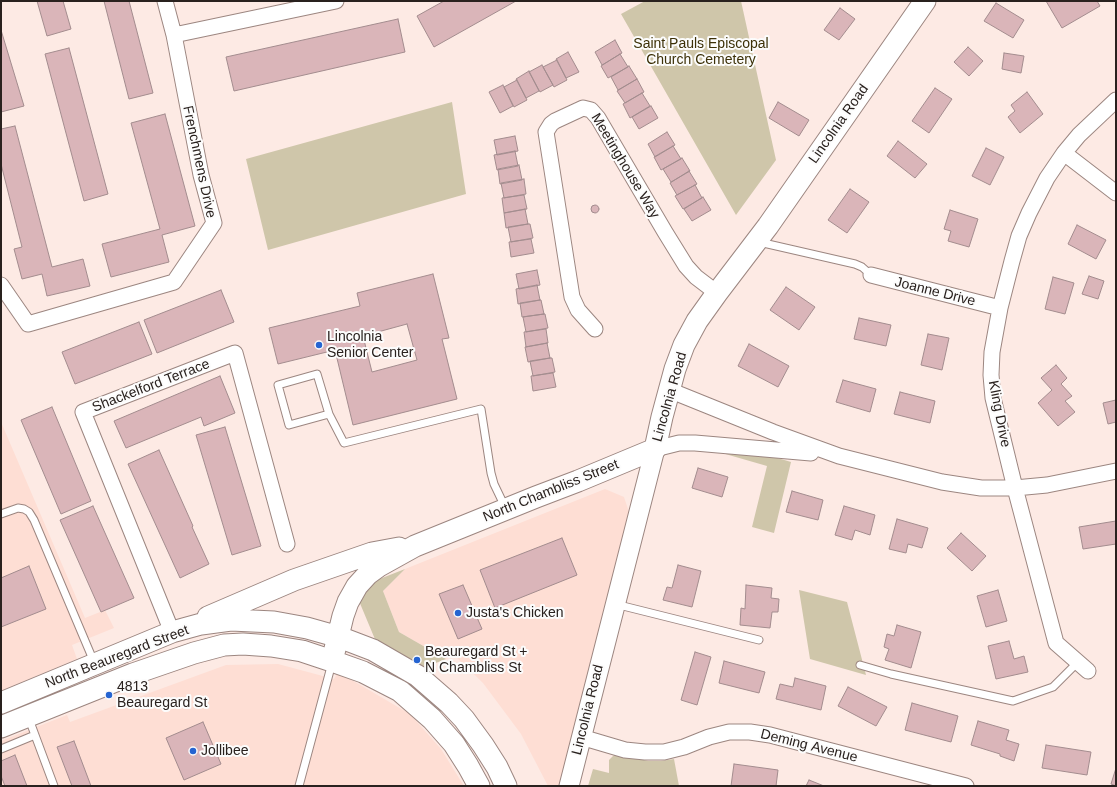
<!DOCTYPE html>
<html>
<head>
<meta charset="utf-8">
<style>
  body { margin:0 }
  #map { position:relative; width:1117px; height:787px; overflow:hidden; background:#fdeae4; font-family:Helvetica,sans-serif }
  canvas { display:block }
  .frame { position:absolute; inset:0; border:2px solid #29211e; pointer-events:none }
</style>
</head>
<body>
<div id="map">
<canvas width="1117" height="787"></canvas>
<div class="frame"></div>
</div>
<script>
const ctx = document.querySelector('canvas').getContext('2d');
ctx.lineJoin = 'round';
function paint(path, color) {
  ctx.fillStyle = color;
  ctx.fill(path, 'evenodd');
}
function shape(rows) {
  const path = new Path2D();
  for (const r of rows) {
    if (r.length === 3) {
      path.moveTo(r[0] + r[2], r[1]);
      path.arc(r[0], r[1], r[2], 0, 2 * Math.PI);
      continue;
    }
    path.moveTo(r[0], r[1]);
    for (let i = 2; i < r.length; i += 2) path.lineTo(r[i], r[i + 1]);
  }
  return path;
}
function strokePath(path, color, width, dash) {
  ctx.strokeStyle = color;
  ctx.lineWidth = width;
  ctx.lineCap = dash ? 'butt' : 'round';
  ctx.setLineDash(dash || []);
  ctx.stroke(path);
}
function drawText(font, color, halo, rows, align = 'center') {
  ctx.font = font + ' Helvetica,sans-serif';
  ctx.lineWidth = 4;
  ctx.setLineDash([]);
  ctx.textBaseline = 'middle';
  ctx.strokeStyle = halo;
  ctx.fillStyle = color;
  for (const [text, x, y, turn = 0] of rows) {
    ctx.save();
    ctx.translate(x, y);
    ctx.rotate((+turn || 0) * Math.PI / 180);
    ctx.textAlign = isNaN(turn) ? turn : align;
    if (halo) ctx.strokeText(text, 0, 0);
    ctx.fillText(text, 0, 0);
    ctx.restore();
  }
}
const built = shape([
  [1,422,85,618,105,610,114,628,72,645,77,659,1,691],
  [605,489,624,497,629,512,562,786,548,786,521,734,483,683,455,656,446,659,399,632,383,591,405,569],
  [278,664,334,679,338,672,410,714,441,749,464,786,1,786,1,741,67,715,70,722,226,665]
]);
const green = shape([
  [645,1,741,1,776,160,736,215,621,14],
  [452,102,466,194,268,250,246,159],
  [710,438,791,462,774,533,752,527,767,466,708,449],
  [405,569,383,591,399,632,446,659,392,680,354,589],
  [799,590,847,602,866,675,810,659],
  [617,754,648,761,661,761,674,759,679,786,588,786,593,769,609,773,609,760,613,756]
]);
const building = shape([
  [37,1,63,1,71,29,47,36,37,1],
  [104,1,129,1,153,93,129,99,104,1],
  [444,1,516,1,434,47,417,16,444,1],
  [1046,1,1097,1,1100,6,1062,28,1046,1],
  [996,3,1024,20,1013,38,984,21,996,3],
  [840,8,855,19,839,40,824,30,840,8],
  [398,19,405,52,234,91,226,57,398,19],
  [1,30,24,106,1,112,1,30],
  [615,40,622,53,602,65,595,52,615,40],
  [968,47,983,61,969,76,954,62,968,47],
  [69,48,108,194,84,201,45,54,69,48],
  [568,52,579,72,566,78,556,59,568,52],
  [1004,53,1024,56,1021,73,1002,69,1004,53],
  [620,54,628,67,608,78,601,66,620,54],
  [557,60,567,80,554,87,543,67,557,60],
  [542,65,553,85,540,92,529,72,542,65],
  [629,66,637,79,618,90,611,77,629,66],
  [529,71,539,91,526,98,516,79,529,71],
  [637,79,644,92,625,103,617,91,637,79],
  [517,80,527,100,514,107,504,87,517,80],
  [503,85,513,106,500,113,489,92,503,85],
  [935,88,952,99,929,133,912,121,935,88],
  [1027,92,1043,114,1020,133,1008,117,1015,111,1011,105,1027,92],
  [642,93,650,106,630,118,623,104,642,93],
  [778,102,809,120,799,136,769,118,778,102],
  [651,106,658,118,639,129,632,117,651,106],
  [165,114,195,226,162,235,169,262,111,277,102,244,160,229,131,123,165,114],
  [15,126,52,267,83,259,90,286,47,296,42,274,22,279,14,249,22,247,1,164,1,129,15,126],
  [667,132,675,145,655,157,648,144,667,132],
  [515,136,518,151,497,155,494,140,515,136],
  [898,141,927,164,915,178,887,156,898,141],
  [673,146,681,159,661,170,654,157,673,146],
  [986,148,1004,157,990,185,972,176,986,148],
  [515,151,518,166,497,170,494,155,515,151],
  [682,158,690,171,671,182,663,169,682,158],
  [519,165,522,180,500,184,498,169,519,165],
  [689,171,697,184,677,195,670,183,689,171],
  [524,179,526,194,504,198,501,183,524,179],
  [695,185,702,198,683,209,675,196,695,185],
  [850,189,869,202,847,233,828,220,850,189],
  [524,195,527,209,504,213,502,198,524,195],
  [703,197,711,210,692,221,684,209,703,197],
  [595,209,4],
  [525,209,528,224,506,228,504,213,525,209],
  [950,210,978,219,969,247,948,241,951,231,944,229,950,210],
  [528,224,530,224,533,238,511,242,508,227,528,224],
  [1077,225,1106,240,1096,259,1068,244,1077,225],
  [531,239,534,253,511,257,509,242,531,239],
  [537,270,540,285,519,289,516,274,537,270],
  [433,274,449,338,442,339,457,399,353,425,335,350,278,364,269,328,360,306,357,293,433,274],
  [407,324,417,360,372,372,363,336,407,324],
  [1089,276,1104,281,1098,299,1082,294,1089,276],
  [1053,277,1074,283,1065,314,1045,309,1053,277],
  [537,285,540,300,518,304,516,289,537,285],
  [786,287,815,307,799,330,770,310,786,287],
  [221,290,234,322,157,353,144,320,221,290],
  [540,300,541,300,544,314,522,317,520,303,540,300],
  [544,314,545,314,548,328,526,332,523,317,544,314],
  [859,318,891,325,886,346,854,339,859,318],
  [139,322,152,354,75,384,62,352,139,322],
  [546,329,548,343,526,347,524,332,546,329],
  [928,334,949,338,942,370,921,365,928,334],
  [547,343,550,358,528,362,525,347,547,343],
  [749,344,789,366,778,387,738,366,749,344],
  [550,358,552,358,555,372,533,376,530,361,550,358],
  [1056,365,1067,378,1061,384,1072,396,1065,401,1075,412,1058,426,1038,403,1052,390,1041,378,1056,365],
  [553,373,556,387,533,391,531,376,553,373],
  [220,376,235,413,204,426,201,417,126,448,114,421,220,376],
  [843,380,876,389,870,412,836,402,843,380],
  [900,392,935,401,930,423,894,414,900,392],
  [1116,400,1116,422,1108,424,1103,403,1116,400],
  [52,407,91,501,61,514,21,420,52,407],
  [225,427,261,546,232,555,196,435,225,427],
  [159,450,193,526,192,527,209,564,180,578,128,464,159,450],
  [698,468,728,477,722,497,692,488,698,468],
  [792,491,823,500,818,520,786,512,792,491],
  [93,506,134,598,101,612,60,520,93,506],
  [844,506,875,515,870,535,855,530,852,540,835,535,844,506],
  [897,519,928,528,922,548,908,544,906,553,889,549,897,519],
  [1116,521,1116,544,1083,549,1079,527,1116,521],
  [961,533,986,556,972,571,947,548,961,533],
  [562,538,577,575,495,608,480,570,562,538],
  [678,565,701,571,692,607,663,600,667,587,672,588,678,565],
  [29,566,46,609,1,627,1,578,29,566],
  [463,585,482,629,458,639,439,594,463,585],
  [746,585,772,588,771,598,779,599,778,612,772,612,770,628,740,625,741,608,745,609,746,585],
  [998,590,1007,621,986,627,977,596,998,590],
  [897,625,921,632,911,668,885,660,889,649,884,647,887,634,894,636,897,625],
  [1009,641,1014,659,1024,656,1028,672,996,679,988,646,1009,641],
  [695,652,711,657,697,705,681,700,695,652],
  [724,661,765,672,759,693,719,683,724,661],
  [795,678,826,686,821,710,776,699,780,684,793,687,795,678],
  [848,687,887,707,876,726,838,706,848,687],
  [912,703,958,716,951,742,905,730,912,703],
  [978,721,1009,730,1006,740,1019,744,1014,761,1000,756,1000,754,971,745,978,721],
  [203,722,221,764,184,780,166,738,203,722],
  [74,741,91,786,72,786,57,747,74,741],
  [1046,745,1091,752,1087,775,1042,768,1046,745],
  [15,755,27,786,5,786,1,776,1,761,15,755],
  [734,764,778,770,776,786,731,786,734,764],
  [1116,768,1116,786,1111,784,1116,768],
  [809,780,824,786,806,786,809,780]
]);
const service = shape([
  [759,242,855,264,862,267,871,275],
  [329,414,289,425,278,385,317,374,329,414,344,443,481,409,491,473,494,484,505,507],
  [1,514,18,508,24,509,29,512,34,520,94,662],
  [615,604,759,640],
  [860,665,891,674,1013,701,1053,687,1078,662],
  [29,719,54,786],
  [1,749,35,735],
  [299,786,332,663]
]);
const minor = shape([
  [174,35,336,1],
  [1064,153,1116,193],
  [871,275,1000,308],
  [1,285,28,324,174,282,214,223,201,175,174,35,165,1],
  [595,329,578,310,572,297,546,132,551,124,555,121,583,108,591,110,598,118,665,232,686,266,696,277,717,293],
  [669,390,773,432,839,456,942,482,981,488,1015,488,1047,485,1116,471],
  [655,449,679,443,695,443,811,453],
  [172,632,83,412,235,353,287,544],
  [1088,671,1056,643,1015,488,993,398,991,375,992,352,1000,308,1012,261,1019,236,1029,213,1047,178,1064,153,1079,135,1116,100],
  [581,737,625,750,645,752,664,752,684,747,709,737,729,732,750,732,770,735,966,786]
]);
const tertiary = shape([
  [569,786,655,449]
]);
const secondary = shape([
  [208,617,294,580,372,553,399,548],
  [332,661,343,616,348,602,357,586,368,574,379,566,415,546,536,497,578,481,655,449,662,417,675,369,684,345,697,321,717,293,768,226,925,1],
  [1,703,172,632,201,624,231,620,274,622,307,628,339,637,373,650,418,676,449,703,464,719,483,745,497,767,506,786],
  [1,727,133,674,194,653,224,645,243,644,271,646,302,651,332,661,363,672,400,691,432,719,454,744,468,766,479,786]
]);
const markers = [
  [319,345,4,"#2564d1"],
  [458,613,4,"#2564d1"],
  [417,660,4,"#2564d1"],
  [109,695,4,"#2564d1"],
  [193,751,4,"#2564d1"]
];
const parkNames = [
  ["Saint Pauls Episcopal",701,44],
  ["Church Cemetery",701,60]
];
const streetNames = [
  ["Lincolnia Road",839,124,-55],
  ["Frenchmens Drive",199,162,78],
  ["Meetinghouse Way",625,166,59],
  ["Joanne Drive",935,292,14],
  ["Shackelford Terrace",151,386,-21],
  ["Lincolnia Road",670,397,-74],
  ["Kling Drive",999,414,79],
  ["North Chambliss Street",551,491,-22],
  ["North Beauregard Street",117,657,-21],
  ["Lincolnia Road",588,710,-76],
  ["Deming Avenue",809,746,14]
];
const poiNames = [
  ["Lincolnia",327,337],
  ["Senior Center",327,353],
  ["Justa's Chicken",466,613],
  ["Beauregard St +",425,652],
  ["N Chambliss St",425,668],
  ["4813",117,687],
  ["Beauregard St",117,703],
  ["Jollibee",201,751]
];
paint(built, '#feded4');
paint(green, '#cfc6aa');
paint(building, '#dab5b9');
strokePath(building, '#a38c8e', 1);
strokePath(service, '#9c8680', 9);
strokePath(minor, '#9c8680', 17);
strokePath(tertiary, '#9c8680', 21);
strokePath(secondary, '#9c8680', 23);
strokePath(service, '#fff', 7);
strokePath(minor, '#fff', 15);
strokePath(tertiary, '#fff', 19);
strokePath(secondary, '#fff', 21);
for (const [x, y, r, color] of markers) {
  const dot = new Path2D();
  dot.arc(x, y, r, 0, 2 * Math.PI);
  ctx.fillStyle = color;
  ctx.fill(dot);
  strokePath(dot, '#fcfcfc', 1.5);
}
drawText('14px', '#3c3007', '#fcfcfc', parkNames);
drawText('14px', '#29211e', '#fcfcfc', streetNames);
drawText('14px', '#29211e', '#fcfcfc', poiNames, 'left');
</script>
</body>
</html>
